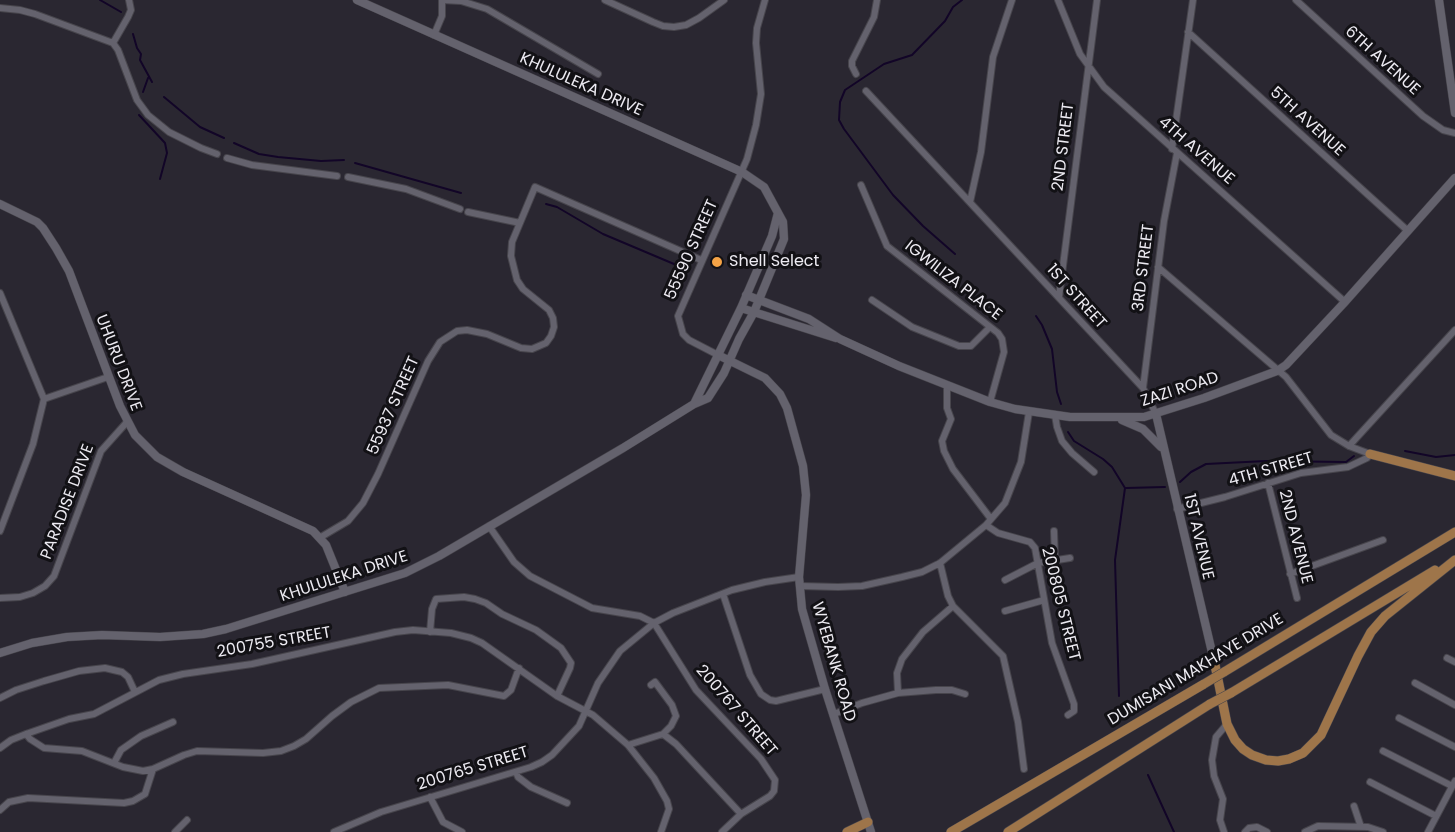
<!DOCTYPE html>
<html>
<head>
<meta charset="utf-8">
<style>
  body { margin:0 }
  canvas { display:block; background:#2a2731 }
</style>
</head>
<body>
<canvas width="1455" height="832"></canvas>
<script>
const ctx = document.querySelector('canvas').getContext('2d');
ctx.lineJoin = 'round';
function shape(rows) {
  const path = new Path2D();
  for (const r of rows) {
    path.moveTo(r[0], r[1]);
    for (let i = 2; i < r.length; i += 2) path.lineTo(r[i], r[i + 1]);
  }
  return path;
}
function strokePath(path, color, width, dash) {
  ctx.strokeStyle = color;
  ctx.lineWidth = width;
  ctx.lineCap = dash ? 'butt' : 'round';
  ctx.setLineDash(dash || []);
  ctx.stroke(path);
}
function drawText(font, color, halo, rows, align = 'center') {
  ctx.font = font + ' Poppins,sans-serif';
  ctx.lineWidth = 6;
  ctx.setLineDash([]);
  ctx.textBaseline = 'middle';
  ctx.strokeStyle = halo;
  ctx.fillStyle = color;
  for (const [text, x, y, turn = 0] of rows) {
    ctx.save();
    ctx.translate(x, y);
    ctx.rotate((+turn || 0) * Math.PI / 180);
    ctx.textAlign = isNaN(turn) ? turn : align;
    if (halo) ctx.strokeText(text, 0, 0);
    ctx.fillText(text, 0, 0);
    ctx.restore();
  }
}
const stream = shape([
  [100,0,121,12],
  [133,34,137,48,141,54,140,60,152,82],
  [143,92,148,78],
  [164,97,200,127,224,138],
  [139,115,165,143,167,153,160,179],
  [234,143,259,154,278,157,321,161,344,160],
  [355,163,461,193],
  [546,204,557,207,603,234,674,264],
  [955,254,923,226,893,195,844,129,839,120,840,102,845,90,884,64,912,55,945,21,953,7,962,0],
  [1036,316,1042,325,1052,349,1057,392,1061,404],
  [1068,432,1074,441,1103,459,1112,467,1125,488,1115,560,1119,696],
  [1405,451,1436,457,1455,455],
  [1180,482,1191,472,1206,464,1266,461,1346,462,1354,456],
  [1126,488,1165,487],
  [1148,775,1174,832]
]);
const minor = shape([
  [442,0,461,1,487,9,598,74],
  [605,0,653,22,663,26,674,27,686,25,699,18,724,0],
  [1058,0,1080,54,1104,87,1345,302],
  [1296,0,1423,116,1443,130,1455,133],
  [0,8,20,10,35,14,113,43,118,50,137,100,148,115,169,132,201,148,217,154],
  [1188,32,1408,231],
  [434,35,442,16,442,0],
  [113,43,128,17,131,10,129,0],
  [856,74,852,66,852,61,874,17,877,0],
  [866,91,1143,388,1156,414],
  [1172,149,1193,0],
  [227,158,252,165,337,176],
  [348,177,406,189,460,209],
  [861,185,887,246,998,333,1002,339,1004,352,990,402],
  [970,202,981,152,993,57,1012,0],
  [468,212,520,223],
  [1158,267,1286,377,1331,435,1349,446,1370,454,1367,458,1348,467,1301,473,1225,497,1177,509],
  [0,293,44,399],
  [1059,297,1097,0],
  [872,300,912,327,959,346,971,346,990,327],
  [718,355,689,340,683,334,678,316,747,159,756,125,761,94,756,43,757,28,765,0],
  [947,387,947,408,951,419,942,441,944,451,953,469,991,519],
  [1143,388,1164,221,1177,153],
  [1055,415,1057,427,1062,441,1072,453,1094,472],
  [1349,446,1455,330],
  [1268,483,1297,598],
  [986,525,998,533,1030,542,1035,548,1052,643,1074,704,1074,711,1068,715],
  [489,526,514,562,530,576,592,608,640,616,654,623,696,690,761,759,775,780,774,791,770,796,741,814,722,832],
  [0,531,33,444,44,399,108,377],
  [1054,531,1055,560],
  [321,537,348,521,363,503,378,474,428,361,440,342,457,331,467,330,487,334,521,348,532,349,546,343,551,336,554,327,553,318,549,310,523,289,517,280,511,256,512,242,535,187,701,260],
  [940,563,948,596,953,606,1003,656,1018,722,1024,769],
  [1290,574,1383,540],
  [1005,580,1038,563,1070,558],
  [800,586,838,587,862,586,902,577,922,572,940,563,986,525,1005,503,1021,462,1029,412],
  [723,594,750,675,761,694,770,700,776,701,825,689],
  [0,598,20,597,33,593,45,586,54,576,101,451,127,422],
  [1005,611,1044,600],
  [430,632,432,609,436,599,464,597,475,599,486,603,502,614,536,630,561,648,571,663,570,668,557,696],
  [1447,658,1455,662],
  [1415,683,1455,705],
  [898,693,897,673,902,659,923,632,953,606],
  [0,698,16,690,44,681,79,671,105,668,122,672,128,677,135,692],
  [834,714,862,703,898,693,936,690,952,690,965,694],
  [1399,718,1455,747],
  [26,734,30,739,44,748,82,751,123,767,143,771,153,769,184,755,197,751,263,753,281,751,294,746,306,739,332,716,351,702,379,688,448,685,504,696,511,690,519,668],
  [663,734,676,744,741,814],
  [628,745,663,734,671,726,676,716,672,705,655,682,651,685],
  [0,748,11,740,26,734,69,719,94,714,159,680,183,674,252,664,395,632,413,630,451,633,471,638,482,643,557,696,593,715,628,745,654,778,667,801,669,809,661,832],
  [1383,751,1452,786],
  [114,763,121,750,141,736,173,722],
  [516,772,518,777,531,787,567,803],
  [1370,782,1436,816],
  [430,797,443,822,462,832],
  [1354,806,1361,827],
  [0,810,9,802,28,798,124,803,133,801,145,794,153,769],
  [175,832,187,820],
  [334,832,381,812,531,767,542,762,552,755,579,726,598,683,620,651,654,623,673,613,732,590,765,582,799,577],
  [1224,832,1220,820,1223,799,1214,776,1212,760,1216,737,1227,724],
  [1245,832,1249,828,1257,827,1267,832],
  [1305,832,1318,826,1368,827,1383,832],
  [1428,832,1455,781]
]);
const tertiary = shape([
  [1439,0,1455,113],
  [0,204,37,222,43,228,56,248,69,271,120,406,135,435,157,457,183,472,313,531,326,545,345,592],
  [746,295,809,319,840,339,899,366,990,402,1015,409,1070,417,1144,417,1204,398,1277,371,1286,365,1343,304,1455,178],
  [741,308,836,338],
  [718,355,765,378,780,394,787,408,803,466,806,495,799,577,802,609,825,689,871,832],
  [694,404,741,308,772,236,778,213],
  [1156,414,1215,665],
  [1122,420,1143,429,1161,447],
  [0,653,32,643,67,637,102,635,160,637,203,634,226,629,405,573,439,556,623,448,694,404,708,398,724,373,739,339,754,312,784,239,783,222,764,187,742,172,357,0]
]);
const primary = shape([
  [1370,454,1455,476],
  [1215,665,1227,724,1235,740,1243,749,1252,755,1266,760,1278,761,1289,759,1303,753,1321,735,1358,656,1371,632,1385,616,1455,560],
  [1224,672,1455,532],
  [1231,693,1435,570],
  [847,832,868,822],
  [951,832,1204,684],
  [1008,832,1210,704]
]);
const primaryBridge = shape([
  [1204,684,1224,672],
  [1210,704,1231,693]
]);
const markers = [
  [717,262,6,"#f5a346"]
];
const streetNames = [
  ["6TH AVENUE",1382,61,42],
  ["KHULULEKA DRIVE",581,85,24],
  ["5TH AVENUE",1307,122,42],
  ["2ND STREET",1064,147,-83],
  ["4TH AVENUE",1196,151,41],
  ["55590 STREET",692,250,-66],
  ["3RD STREET",1144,268,-83],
  ["IGWILIZA PLACE",953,281,38],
  ["1ST STREET",1076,297,48],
  ["UHURU DRIVE",118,363,69],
  ["ZAZI ROAD",1180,390,-18],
  ["55937 STREET",394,406,-66],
  ["4TH STREET",1271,470,-16],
  ["PARADISE DRIVE",68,502,-69],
  ["1ST AVENUE",1198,537,77],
  ["2ND AVENUE",1295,537,76],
  ["KHULULEKA DRIVE",344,577,-18],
  ["200805 STREET",1060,604,76],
  ["200755 STREET",274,643,-10],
  ["WYEBANK ROAD",833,662,74],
  ["DUMISANI MAKHAYE DRIVE",1196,670,-31],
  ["200767 STREET",736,711,49],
  ["200765 STREET",473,769,-17]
];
const poiNames = [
  ["Shell Select",729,262]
];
strokePath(stream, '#120527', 2);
strokePath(minor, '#47454c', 8);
strokePath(tertiary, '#47454c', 9);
strokePath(primary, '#47454c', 10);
strokePath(minor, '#64626d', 6);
strokePath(tertiary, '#64626d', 8);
strokePath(primary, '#9e754a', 9);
strokePath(primaryBridge, '#47454c', 10, []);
strokePath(primaryBridge, '#9e754a', 9);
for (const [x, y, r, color] of markers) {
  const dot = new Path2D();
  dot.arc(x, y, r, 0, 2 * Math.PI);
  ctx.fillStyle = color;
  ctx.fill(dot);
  strokePath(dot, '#121115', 2);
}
drawText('16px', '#edebf2', '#121115', streetNames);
drawText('16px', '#edebf2', '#121115', poiNames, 'left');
</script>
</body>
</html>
